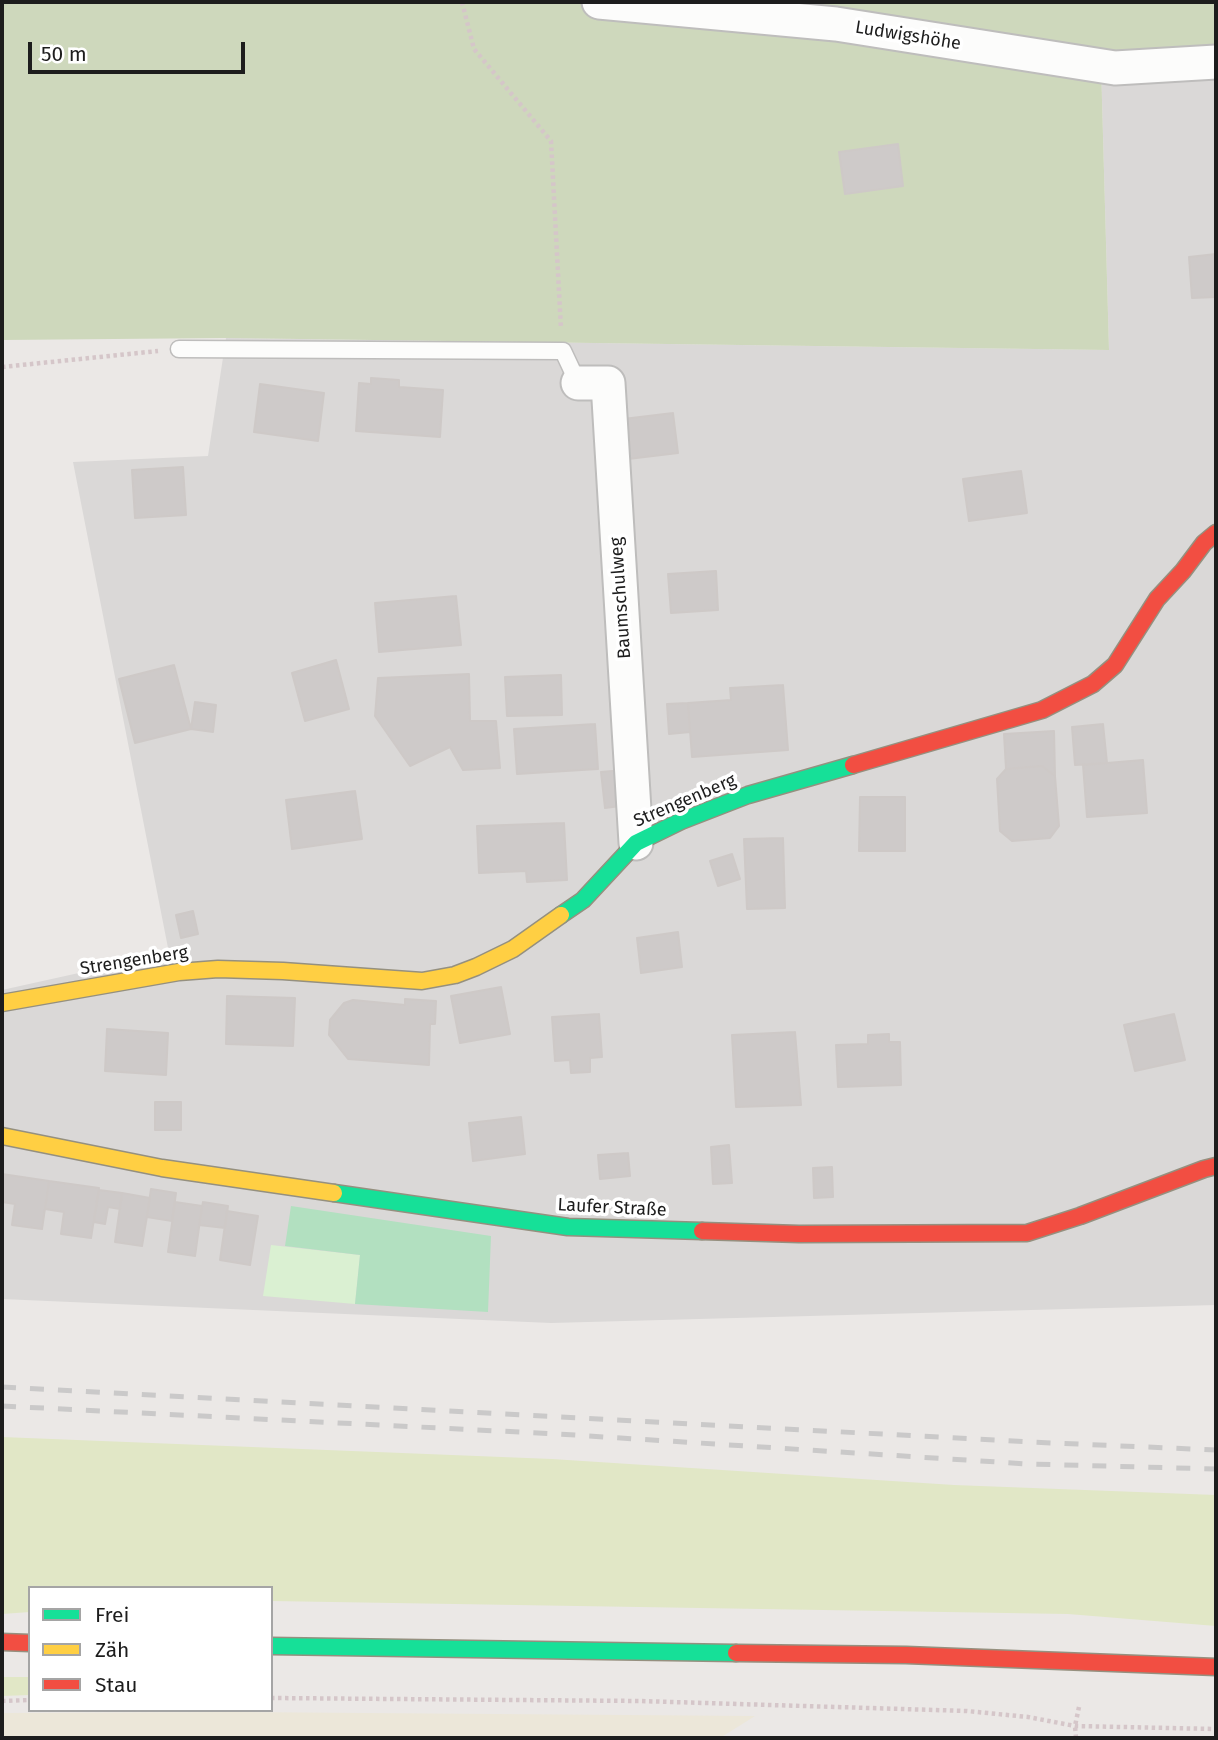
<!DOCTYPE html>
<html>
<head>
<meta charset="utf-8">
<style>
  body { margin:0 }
  #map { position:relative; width:1218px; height:1740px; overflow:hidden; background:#ebe8e6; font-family:"Fira Sans",sans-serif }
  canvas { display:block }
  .frame { position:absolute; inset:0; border:4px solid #1d1d1d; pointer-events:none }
  .legend { position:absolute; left:28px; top:1586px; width:245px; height:126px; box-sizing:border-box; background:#fff; border:2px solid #a5a5a5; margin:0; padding:9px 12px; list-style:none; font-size:21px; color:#1d1d1d }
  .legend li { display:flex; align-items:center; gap:14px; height:35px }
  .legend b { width:35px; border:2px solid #a5a5a5 }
  .scale { position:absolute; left:28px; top:42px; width:217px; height:32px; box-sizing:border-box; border:4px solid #1d1d1d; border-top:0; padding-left:9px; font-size:21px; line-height:24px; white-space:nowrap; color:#1d1d1d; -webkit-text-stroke:5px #fff; paint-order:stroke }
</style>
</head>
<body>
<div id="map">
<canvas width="1218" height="1740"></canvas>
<div class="frame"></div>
<ul class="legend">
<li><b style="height:9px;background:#16e098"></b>Frei</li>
<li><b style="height:9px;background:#ffcf43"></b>Zäh</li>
<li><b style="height:9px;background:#f24e42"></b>Stau</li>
</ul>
<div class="scale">50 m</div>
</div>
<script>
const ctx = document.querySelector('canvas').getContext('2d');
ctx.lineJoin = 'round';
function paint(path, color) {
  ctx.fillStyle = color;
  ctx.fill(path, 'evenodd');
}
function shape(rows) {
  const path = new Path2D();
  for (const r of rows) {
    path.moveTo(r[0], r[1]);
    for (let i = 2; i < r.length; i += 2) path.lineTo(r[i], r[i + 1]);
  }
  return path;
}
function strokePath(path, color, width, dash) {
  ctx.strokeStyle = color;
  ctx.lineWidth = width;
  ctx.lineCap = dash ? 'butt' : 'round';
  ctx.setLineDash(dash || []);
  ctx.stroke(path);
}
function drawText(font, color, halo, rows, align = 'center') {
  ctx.font = font + ' "Fira Sans",sans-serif';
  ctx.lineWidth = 7;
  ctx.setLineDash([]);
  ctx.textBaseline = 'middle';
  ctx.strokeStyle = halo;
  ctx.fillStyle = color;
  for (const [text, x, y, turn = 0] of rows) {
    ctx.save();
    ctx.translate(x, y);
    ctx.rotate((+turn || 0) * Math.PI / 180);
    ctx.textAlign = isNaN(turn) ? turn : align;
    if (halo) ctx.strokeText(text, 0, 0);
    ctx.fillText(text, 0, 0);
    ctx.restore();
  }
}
const residential = shape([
  [1216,50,1216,1305,551,1323,2,1299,2,990,169,953,73,462,208,456,226,338,1109,350,1101,63]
]);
const farmland = shape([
  [235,1712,755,1716,720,1738,2,1738,2,1713]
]);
const grass = shape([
  [2,1437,552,1459,954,1485,1216,1495,1216,1626,1068,1614,271,1601,271,1588,30,1588,30,1612,2,1614],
  [2,1677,30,1677,30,1695,2,1696],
  [1088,1736,1216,1736,1216,1738,1084,1738]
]);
const forest = shape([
  [2,2,1216,2,1216,50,1101,64,1109,350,226,338,2,340]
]);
const park = shape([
  [271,1245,360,1255,355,1304,263,1296]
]);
const pitch = shape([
  [291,1206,491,1236,488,1312,355,1304,360,1255,285,1246]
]);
const building = shape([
  [898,144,903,186,845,194,839,152,898,144],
  [1216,254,1216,297,1192,298,1189,257,1216,254],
  [371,378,399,380,399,387,443,390,440,437,356,431,359,383,371,384,371,378],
  [260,384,324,393,318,441,254,432,260,384],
  [673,413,678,453,620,460,615,420,673,413],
  [183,467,186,515,135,518,132,470,183,467],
  [1021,471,1027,513,969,521,963,479,1021,471],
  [716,571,718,610,671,613,668,574,716,571],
  [456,596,461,645,379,652,375,603,456,596],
  [336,660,349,709,305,721,292,673,336,660],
  [174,665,191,729,135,743,119,679,174,665],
  [469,674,470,721,496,721,500,768,463,770,450,747,410,766,375,716,378,678,469,674],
  [561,675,562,715,507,716,505,677,561,675],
  [783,685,788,750,692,757,688,703,731,700,730,688,783,685],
  [195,702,216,705,213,732,191,729,195,702],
  [688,703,690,732,669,734,667,704,688,703],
  [595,724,598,769,517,774,514,729,595,724],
  [1103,724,1107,763,1075,765,1072,727,1103,724],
  [1054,731,1055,776,1042,766,1006,769,1004,734,1054,731],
  [1143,760,1147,813,1087,817,1083,765,1143,760],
  [1042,766,1055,776,1059,826,1050,838,1012,841,1000,831,997,779,1006,769,1042,766],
  [624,770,628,805,605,808,601,772,624,770],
  [355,791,362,839,292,849,286,800,355,791],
  [860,797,905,797,905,851,859,851,860,797],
  [564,823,567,880,527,882,526,871,479,873,477,826,564,823],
  [783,838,785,908,747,909,744,839,783,838],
  [732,854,740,879,718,886,710,861,732,854],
  [193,911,198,934,181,938,176,915,193,911],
  [678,932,682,967,641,973,637,938,678,932],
  [501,987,510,1034,460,1043,451,996,501,987],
  [227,996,295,998,293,1046,226,1044,227,996],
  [405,999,436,1001,435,1024,430,1024,429,1065,348,1059,329,1035,330,1020,344,1003,353,1000,405,1005,405,999],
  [599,1014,602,1057,590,1058,590,1072,571,1073,570,1060,555,1061,552,1017,599,1014],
  [1174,1014,1185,1060,1135,1071,1124,1025,1174,1014],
  [107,1029,168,1033,166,1075,105,1071,107,1029],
  [795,1032,801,1105,736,1107,732,1035,795,1032],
  [889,1034,889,1042,900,1042,901,1085,838,1087,836,1045,868,1044,868,1035,889,1034],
  [155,1102,181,1102,181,1130,155,1130,155,1102],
  [521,1117,525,1154,473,1161,469,1123,521,1117],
  [729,1145,732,1183,713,1184,711,1147,729,1145],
  [628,1153,630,1176,600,1179,598,1155,628,1153],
  [832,1167,833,1197,814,1198,813,1168,832,1167],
  [2,1174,49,1181,42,1229,12,1225,15,1204,2,1202,2,1174],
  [49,1181,99,1188,91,1238,61,1234,64,1212,45,1209,49,1181],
  [151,1189,176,1193,172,1221,147,1217,151,1189],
  [99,1190,122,1193,120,1209,108,1207,105,1224,94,1222,99,1190],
  [122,1193,150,1198,142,1246,115,1242,122,1193],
  [175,1202,202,1206,195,1256,168,1252,175,1202],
  [203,1202,228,1206,225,1228,199,1225,203,1202],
  [227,1211,258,1216,250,1265,220,1260,227,1211]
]);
const path = shape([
  [462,2,474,49,551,141,561,329],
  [2,367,158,351],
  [271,1698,640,1701,967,1711,1028,1717,1075,1726,1216,1729],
  [2,1701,30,1700],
  [1076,1738,1075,1726,1079,1707]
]);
const lane = shape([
  [179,349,563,351,578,383]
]);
const street = shape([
  [599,2,836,24,1115,68,1216,62],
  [578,383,608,383,636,843]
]);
const fast = shape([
  [561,915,583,900,636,843,681,821,748,795,853,765],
  [334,1193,568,1227,702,1231],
  [271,1646,736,1653]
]);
const slow = shape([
  [2,1003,179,972,218,969,283,971,422,981,455,975,476,967,513,949,561,915],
  [2,1136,162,1168,334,1193]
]);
const jam = shape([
  [853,765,1042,710,1093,684,1115,665,1157,599,1183,571,1204,543,1216,533],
  [702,1231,799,1234,1027,1233,1080,1216,1204,1169,1216,1166],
  [2,1642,30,1643],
  [736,1653,906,1655,1216,1667]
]);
const rail = shape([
  [2,1387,1030,1442,1216,1450],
  [2,1406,558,1434,1028,1464,1216,1469]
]);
const streetNames = [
  ["Ludwigshöhe",908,36,9],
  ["Baumschulweg",621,598,-94],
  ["Strengenberg",685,801,-23],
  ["Strengenberg",134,961,-9],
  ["Laufer Straße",612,1208,3]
];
paint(residential, '#dad8d7');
paint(farmland, '#ece7d9');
paint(grass, '#e1e7c6');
paint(forest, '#ced8bc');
paint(park, '#daf0d2');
paint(pitch, '#b2e0c0');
paint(building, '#cecac9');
strokePath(building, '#cec9c7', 2);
strokePath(lane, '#bebdbc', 19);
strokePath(street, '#bebdbc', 37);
strokePath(fast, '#95907f', 19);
strokePath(slow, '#95907f', 19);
strokePath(jam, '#95907f', 19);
strokePath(path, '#d5c6c9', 4.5, [3.5, 3.5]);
strokePath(lane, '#fcfcfb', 16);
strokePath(street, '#fcfcfb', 33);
strokePath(fast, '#16e098', 16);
strokePath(slow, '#ffcf43', 16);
strokePath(jam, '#f24e42', 16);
strokePath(rail, '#cac9c9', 5, [14, 14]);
drawText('18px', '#1d1d1d', '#fff', streetNames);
</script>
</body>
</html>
